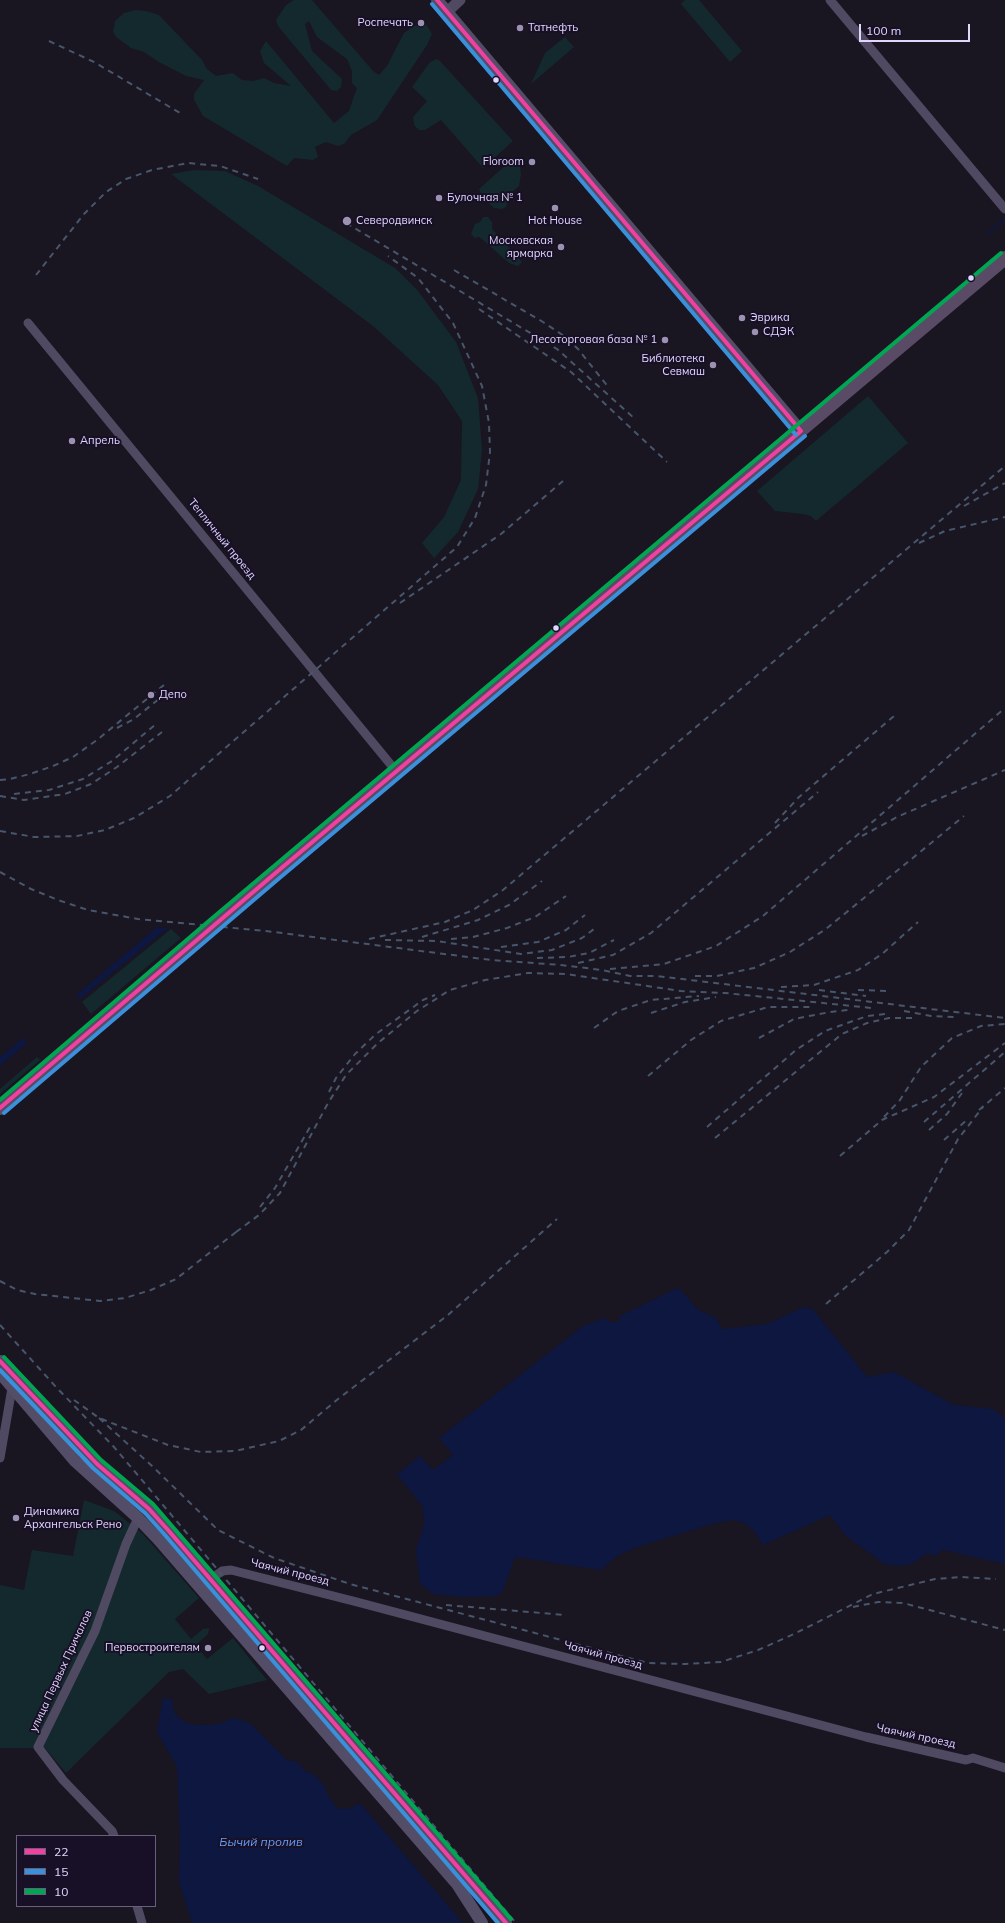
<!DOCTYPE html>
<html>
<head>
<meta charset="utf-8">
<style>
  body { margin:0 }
  #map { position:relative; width:1005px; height:1923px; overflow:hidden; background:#191521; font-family:Mulish,sans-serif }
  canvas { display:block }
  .legend { position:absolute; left:16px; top:1835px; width:140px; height:72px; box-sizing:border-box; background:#171026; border:1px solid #685f7c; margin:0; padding:5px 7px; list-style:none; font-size:12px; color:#e1d6fe }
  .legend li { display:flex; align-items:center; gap:8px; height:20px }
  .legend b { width:20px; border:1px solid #685f7c }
  .scale { position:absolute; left:859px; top:24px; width:111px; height:18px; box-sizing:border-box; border:2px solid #e1d6fe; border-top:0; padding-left:5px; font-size:12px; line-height:14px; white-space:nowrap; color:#e1d6fe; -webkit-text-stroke:3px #171026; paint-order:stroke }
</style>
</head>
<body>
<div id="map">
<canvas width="1005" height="1923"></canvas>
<ul class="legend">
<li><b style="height:5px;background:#f240a1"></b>22</li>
<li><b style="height:5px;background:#3a90db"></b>15</li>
<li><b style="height:5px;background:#00a651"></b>10</li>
</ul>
<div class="scale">100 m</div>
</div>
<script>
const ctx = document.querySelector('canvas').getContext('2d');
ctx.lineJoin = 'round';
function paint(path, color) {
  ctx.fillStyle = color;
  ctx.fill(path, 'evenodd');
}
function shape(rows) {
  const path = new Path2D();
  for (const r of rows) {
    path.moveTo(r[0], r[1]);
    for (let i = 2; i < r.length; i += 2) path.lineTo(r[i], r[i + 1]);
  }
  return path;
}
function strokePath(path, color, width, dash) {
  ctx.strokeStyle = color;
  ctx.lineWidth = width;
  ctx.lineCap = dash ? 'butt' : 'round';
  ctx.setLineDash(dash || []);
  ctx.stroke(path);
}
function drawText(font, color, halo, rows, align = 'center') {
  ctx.font = font + ' Mulish,sans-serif';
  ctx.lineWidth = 4;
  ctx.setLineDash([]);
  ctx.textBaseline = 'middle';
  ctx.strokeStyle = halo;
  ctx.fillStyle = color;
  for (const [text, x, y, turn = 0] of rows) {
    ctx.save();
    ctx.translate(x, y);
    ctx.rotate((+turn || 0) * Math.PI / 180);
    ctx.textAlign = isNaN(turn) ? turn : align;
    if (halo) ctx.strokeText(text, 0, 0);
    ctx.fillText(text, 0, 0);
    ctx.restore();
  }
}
const green = shape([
  [294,0,312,0,373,71,379,75,387,66,404,33,414,26,426,24,432,34,427,45,377,120,351,135,344,144,338,146,326,142,315,147,318,157,313,160,294,158,287,166,203,116,194,100,194,94,204,80,186,76,159,62,144,52,131,48,116,37,113,32,115,21,124,13,135,10,146,11,159,15,202,60,207,69,216,76,233,73,242,80,253,81,264,78,274,83,291,86,264,63,260,51,266,41,334,123,349,111,354,96,357,88,352,83,352,71,347,59,317,37,309,21,305,24,312,51,342,79,341,87,337,91,331,90,278,26,276,20,286,5],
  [685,0,699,0,742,51,730,62,681,4],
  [565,37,574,47,531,84,545,53],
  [437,59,440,61,513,141,483,168,441,120,425,130,419,130,414,125,413,117,427,101,412,87,430,62],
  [514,163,520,166,521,174,519,186,509,195,506,207,502,209,494,208,483,198,479,189,506,165],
  [194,170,225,171,258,186,395,268,418,291,456,342,478,398,482,450,478,489,458,532,434,558,422,543,444,517,461,480,462,421,438,385,373,326,171,174],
  [483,217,488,217,492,222,492,229,522,262,518,266,509,263,483,240,479,237,475,238,471,234,475,224,480,222],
  [868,396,908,443,816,521,811,516,803,514,775,511,757,491],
  [171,929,181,938,91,1014,82,1002],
  [37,1057,40,1060,0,1094,0,1089],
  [84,1500,114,1511,143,1534,199,1598,175,1619,191,1639,203,1629,209,1628,208,1634,196,1645,207,1659,233,1638,267,1680,209,1694,183,1669,169,1672,66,1773,45,1748,0,1748,0,1585,24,1590,32,1550,73,1556]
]);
const water = shape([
  [157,927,168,928,80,999,76,995],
  [23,1038,27,1043,0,1066,0,1057],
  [677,1288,682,1291,697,1309,716,1318,722,1329,767,1324,801,1308,813,1309,867,1377,894,1372,954,1405,993,1409,1005,1418,1005,1564,944,1550,940,1551,937,1556,928,1553,912,1564,900,1566,884,1564,845,1535,830,1515,763,1545,754,1531,744,1523,733,1520,712,1524,637,1547,617,1556,601,1570,515,1557,502,1593,495,1596,461,1597,433,1594,420,1584,416,1550,424,1525,423,1507,397,1474,420,1456,433,1470,453,1455,439,1438,583,1326,607,1317,607,1322,618,1322,620,1316],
  [163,1698,172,1699,174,1713,186,1723,199,1725,218,1724,234,1718,250,1723,287,1760,298,1762,306,1772,314,1774,324,1785,329,1798,339,1809,351,1808,360,1803,463,1923,192,1923,179,1882,180,1838,177,1767,157,1732]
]);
const stream = shape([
  [988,233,1005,219]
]);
const minor = shape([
  [830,0,1005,209],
  [28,323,396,771],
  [0,1458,12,1388,15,1386],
  [206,1583,222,1571,231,1570,357,1602,866,1737,966,1760,973,1758,1005,1768],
  [114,1836,112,1831,63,1780,38,1747,95,1631,126,1544,138,1518],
  [137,1906,142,1923]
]);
const tertiary = shape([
  [447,12,460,0]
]);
const secondary = shape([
  [437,0,801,431],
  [0,1361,97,1464,149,1509,168,1530,506,1923],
  [0,1373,75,1461,138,1518,158,1539,457,1884,482,1923]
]);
const primary = shape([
  [0,1108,214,925,1005,258]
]);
const rail = shape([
  [49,41,94,62,180,113],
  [346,223,557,349,635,419],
  [454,270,543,322,564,336,578,349,609,388],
  [36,275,84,214,106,192,126,179,152,170,188,163,220,166,258,179],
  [479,309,571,372,667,462],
  [964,506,1005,483],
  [919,543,945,531,1005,517],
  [400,603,501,534,563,481],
  [117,728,134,719,170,690],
  [0,780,10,779,30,774,53,766,73,757,97,740,165,684],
  [14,794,49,790,83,779,112,761,156,724],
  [0,796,24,800,65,794,91,784,117,767,162,732],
  [775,823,799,797,894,716],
  [0,831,34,837,77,836,105,830,134,818,170,796,457,547,475,518,486,485,490,452,489,423,482,386,453,323,418,278,388,256],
  [862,836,897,817,1005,770],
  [0,872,31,889,58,900,88,910,138,919,266,931,491,960,561,965,602,970,630,976,657,976,1005,1018],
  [422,937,478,920,509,905,542,881],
  [369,939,445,922,473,910,503,890,1005,466],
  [451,939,473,937,507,928,535,917,566,896],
  [385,940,437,941,521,954,552,950,582,938,594,929],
  [501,947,538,942,566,930,585,915],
  [537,958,568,957,589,953,614,940],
  [578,963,613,955,651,933,818,792],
  [610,969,664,964,716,946,763,916,1005,708],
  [695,976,717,976,754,968,790,952,826,929,964,816],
  [781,987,814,985,858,970,882,954,918,922],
  [819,990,866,996],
  [858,990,888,991],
  [904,1011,931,1016,955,1017],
  [651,1013,685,1002,716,997],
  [594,1028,618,1011,651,1000,699,996],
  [759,1038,794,1019,830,1012,848,1010],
  [648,1076,691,1040,721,1021,768,1007,812,1007],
  [329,1092,336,1078,355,1054,376,1034,423,1000,435,995],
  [979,1110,1005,1088],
  [884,1117,900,1100,921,1067,952,1038,981,1026,1005,1024],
  [924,1122,1005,1052],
  [707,1127,796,1050,825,1031,867,1016,886,1014],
  [929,1130,947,1114,962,1093],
  [715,1138,842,1034,867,1023,889,1018,915,1018],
  [944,1140,968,1119],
  [840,1156,882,1120,934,1097,1005,1043],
  [260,1207,275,1188,310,1127],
  [236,1232,259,1215,280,1193,328,1103,346,1075,378,1043,417,1011,450,990,485,980,528,973,566,974,681,991,725,993,872,1008],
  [0,1281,17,1290,35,1294,100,1301,125,1298,151,1290,176,1279,240,1229],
  [826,1304,887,1252,909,1230,958,1139,983,1107],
  [0,1325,56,1387,114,1447,516,1923],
  [74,1400,99,1418,168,1445,201,1452,235,1451,279,1441,301,1430,338,1399,448,1315,557,1219],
  [99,1418,151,1465,218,1530,274,1558,350,1584,648,1663,685,1664,721,1662,758,1650,794,1634,873,1594,935,1579,962,1577,996,1579],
  [446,1605,565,1615],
  [853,1607,878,1602,903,1603,1005,1630]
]);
const bus1 = shape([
  [437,0,801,431],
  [0,1108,272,876,801,431],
  [0,1361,97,1464,149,1509,168,1530,506,1923]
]);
const bus2 = shape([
  [432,4,796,435],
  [4,1113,276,881,805,436],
  [0,1370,93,1468,145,1513,164,1534,498,1923]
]);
const bus3 = shape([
  [0,1100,210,920,1001,253],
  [4,1357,101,1460,153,1504,172,1526,511,1919]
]);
const markers = [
  [421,23,4,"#9b92b1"],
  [520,28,4,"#9b92b1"],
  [496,80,3.5,"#e1d6fe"],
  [532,162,4,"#9b92b1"],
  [439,198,4,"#9b92b1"],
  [555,208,4,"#9b92b1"],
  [347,221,5,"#9b92b1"],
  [561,247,4,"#9b92b1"],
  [971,278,3.5,"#e1d6fe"],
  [742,318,4,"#9b92b1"],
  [755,332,4,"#9b92b1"],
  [665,340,4,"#9b92b1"],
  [713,365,4,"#9b92b1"],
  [72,441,4,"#9b92b1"],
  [556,628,3.5,"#e1d6fe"],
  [151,695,4,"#9b92b1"],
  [16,1518,4,"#9b92b1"],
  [208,1648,4,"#9b92b1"],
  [262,1648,3.5,"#e1d6fe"]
];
const poiNames = [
  ["Роспечать",413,23,"right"],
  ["Татнефть",528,28],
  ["Floroom",524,162,"right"],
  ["Булочная № 1",447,198],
  ["Северодвинск",356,221],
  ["Hot House",555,221,"center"],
  ["Московская",553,241,"right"],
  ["ярмарка",553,254,"right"],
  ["Эврика",750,318],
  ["СДЭК",763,332],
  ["Лесоторговая база № 1",657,340,"right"],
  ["Библиотека",705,359,"right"],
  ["Севмаш",705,372,"right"],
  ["Апрель",80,441],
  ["Депо",159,695],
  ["Динамика",24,1512],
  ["Архангельск Рено",24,1525],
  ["Первостроителям",200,1648,"right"]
];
const streetNames = [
  ["Тепличный проезд",222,539,51],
  ["Чаячий проезд",290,1572,14],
  ["Чаячий проезд",603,1655,15],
  ["улица Первых Причалов",61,1671,-65],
  ["Чаячий проезд",916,1736,12]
];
const waterNames = [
  ["Бычий пролив",261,1842]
];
paint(green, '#14292e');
paint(water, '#0d1740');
strokePath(stream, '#0d1740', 2);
strokePath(minor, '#4f4a61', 9);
strokePath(tertiary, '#4f4a61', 11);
strokePath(secondary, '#534d67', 12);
strokePath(primary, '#594b66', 14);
strokePath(rail, '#48566c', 2, [6, 5]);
strokePath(bus1, '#f240a1', 4);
strokePath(bus2, '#3a90db', 4);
strokePath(bus3, '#00a651', 4);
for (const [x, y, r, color] of markers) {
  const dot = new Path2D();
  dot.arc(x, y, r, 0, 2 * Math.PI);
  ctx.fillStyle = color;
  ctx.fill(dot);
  strokePath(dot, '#171026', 1.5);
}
drawText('11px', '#e1d6fe', '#171026', poiNames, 'left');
drawText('11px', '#e1d6fe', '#171026', streetNames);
drawText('italic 12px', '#679efb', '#171026', waterNames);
</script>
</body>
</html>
